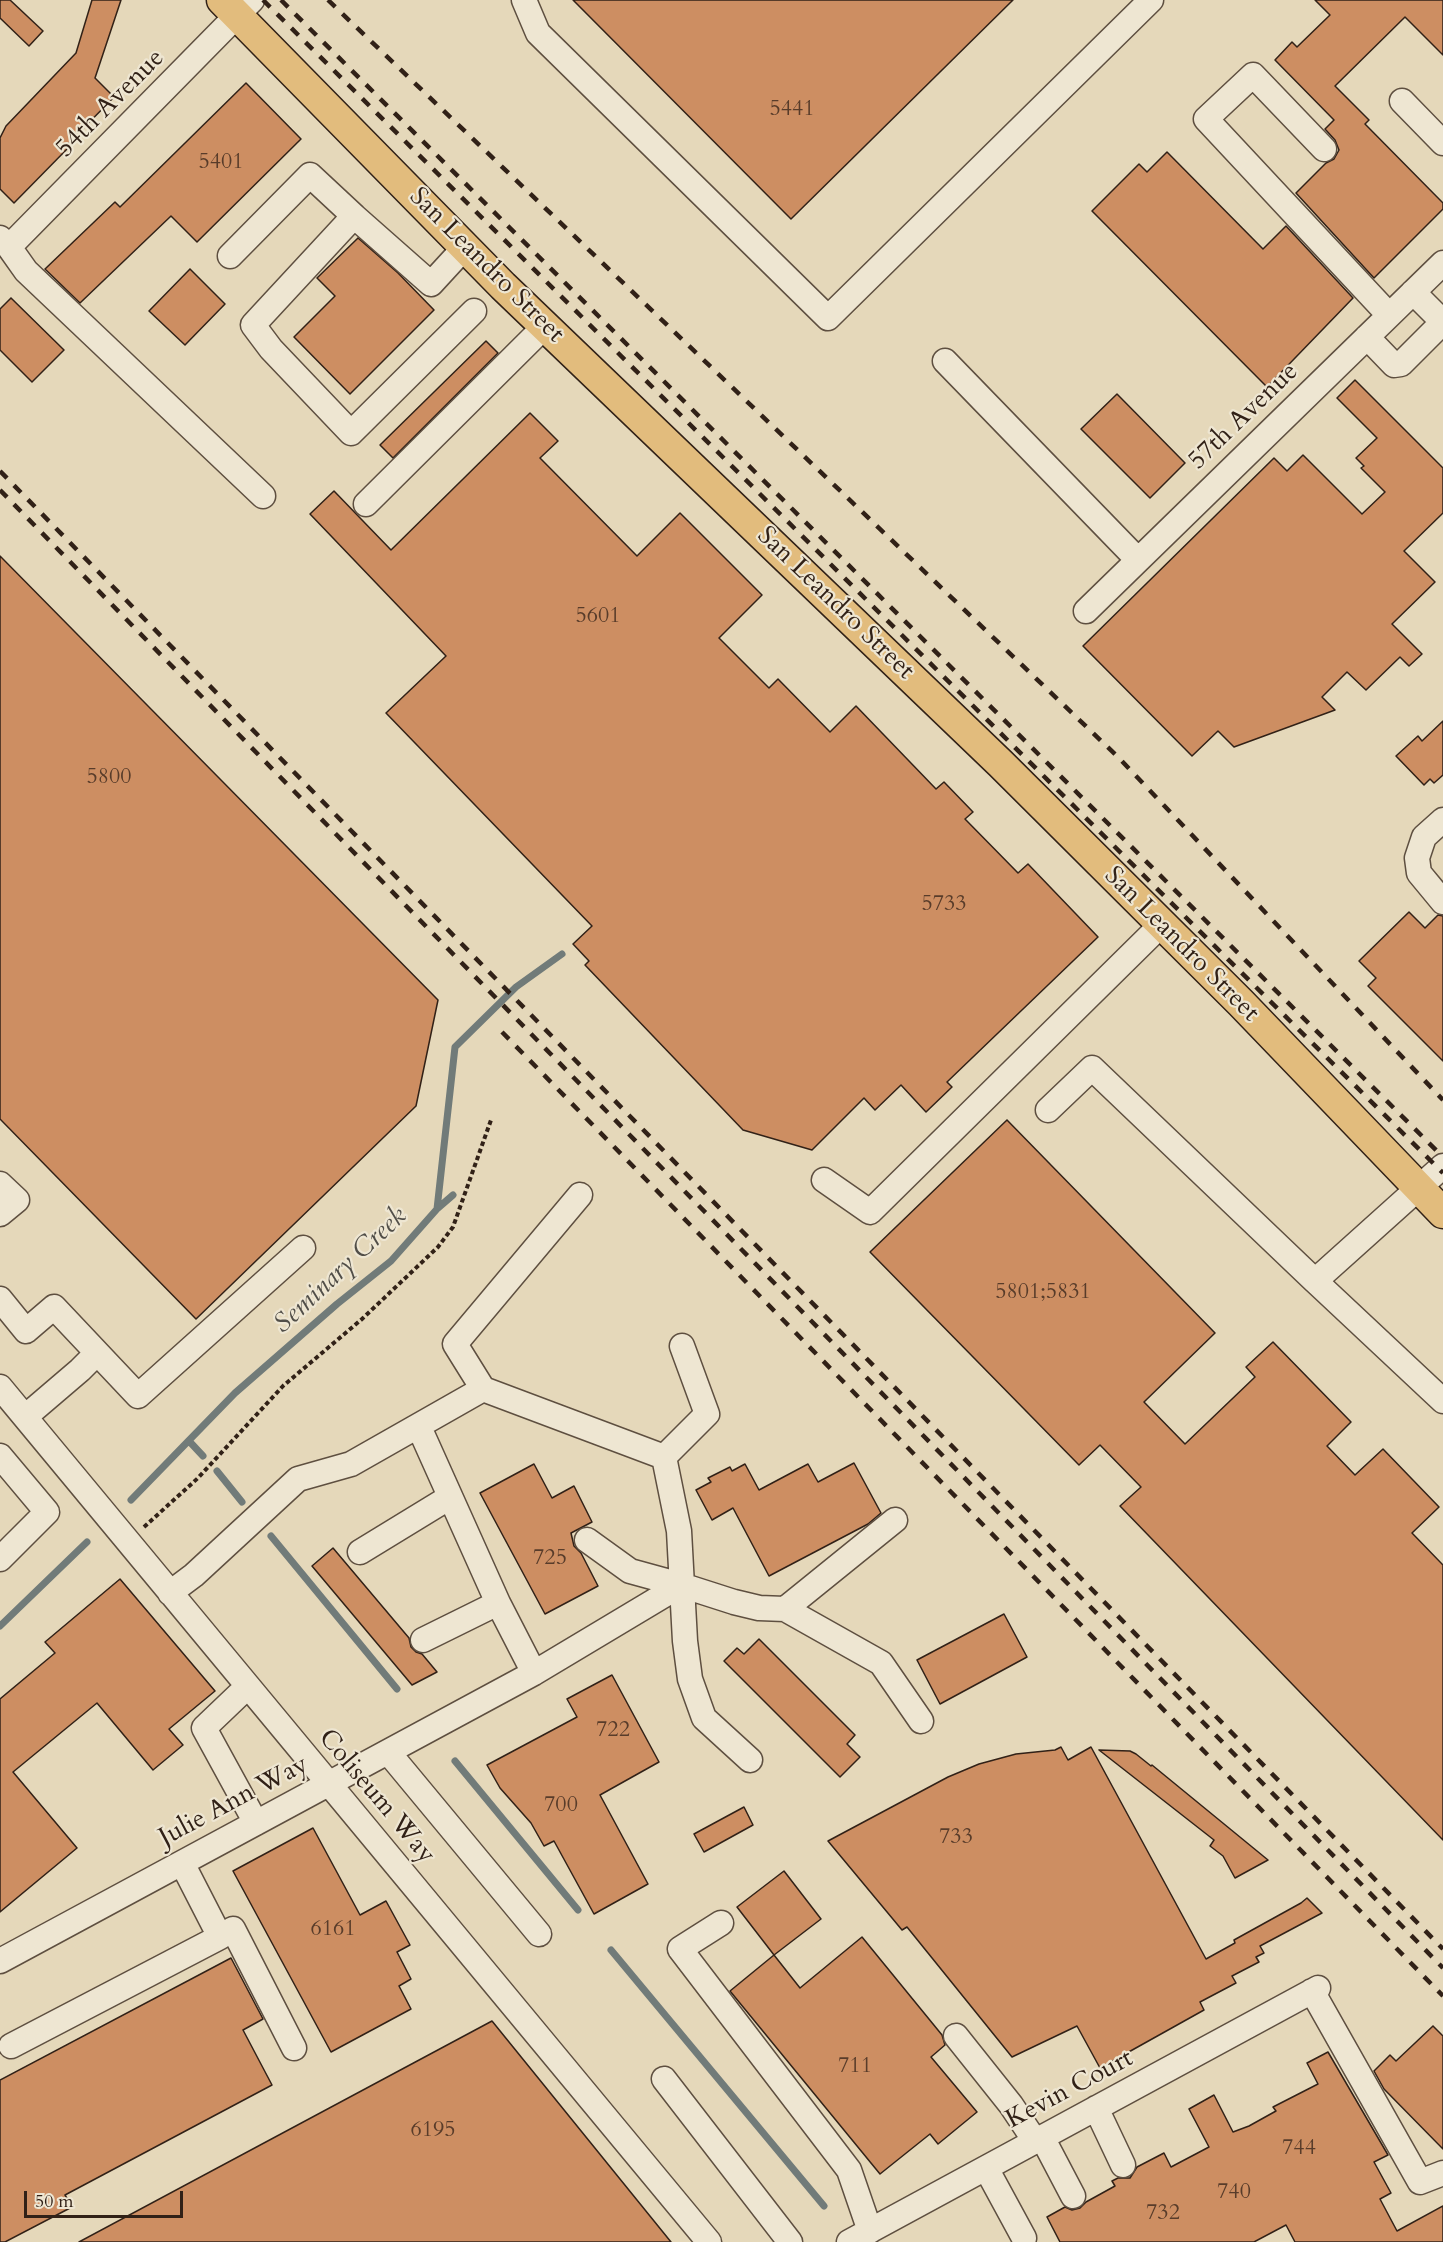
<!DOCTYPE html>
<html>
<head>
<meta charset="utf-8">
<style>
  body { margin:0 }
  #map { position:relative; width:1443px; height:2242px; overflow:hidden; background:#e5d8ba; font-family:Cardo,serif }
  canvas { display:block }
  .scale { position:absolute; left:24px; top:2191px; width:159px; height:27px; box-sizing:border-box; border:3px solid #312117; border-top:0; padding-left:8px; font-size:18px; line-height:21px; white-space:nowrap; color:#312117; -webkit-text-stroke:4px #eee6d2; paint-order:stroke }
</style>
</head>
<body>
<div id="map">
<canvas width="1443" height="2242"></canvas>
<div class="scale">50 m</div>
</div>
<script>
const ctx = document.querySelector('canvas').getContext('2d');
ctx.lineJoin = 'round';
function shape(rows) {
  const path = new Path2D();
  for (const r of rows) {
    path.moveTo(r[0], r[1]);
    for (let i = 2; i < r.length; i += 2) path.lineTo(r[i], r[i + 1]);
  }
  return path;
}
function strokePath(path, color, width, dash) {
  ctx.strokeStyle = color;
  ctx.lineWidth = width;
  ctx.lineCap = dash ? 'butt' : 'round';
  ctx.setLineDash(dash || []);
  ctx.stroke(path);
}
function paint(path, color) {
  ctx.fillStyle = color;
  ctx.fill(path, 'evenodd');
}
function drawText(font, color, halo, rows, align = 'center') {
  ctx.font = font + ' Cardo,serif';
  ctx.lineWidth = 4.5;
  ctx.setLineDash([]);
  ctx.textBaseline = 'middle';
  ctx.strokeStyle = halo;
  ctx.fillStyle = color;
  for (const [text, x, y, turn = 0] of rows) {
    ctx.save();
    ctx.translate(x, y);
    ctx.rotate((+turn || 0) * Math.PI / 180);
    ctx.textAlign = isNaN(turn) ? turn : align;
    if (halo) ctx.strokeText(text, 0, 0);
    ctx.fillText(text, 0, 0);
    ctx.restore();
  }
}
const stream = shape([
  [438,1208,453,1195],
  [189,1441,203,1456],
  [217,1471,242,1502],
  [131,1500,235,1393,337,1304,391,1261,437,1209,455,1047,516,987,562,954],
  [271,1536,397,1689],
  [0,1626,87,1542],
  [455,1761,578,1910],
  [611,1950,824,2206]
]);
const building = shape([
  [0,0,10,0,43,31,29,46,0,18,0,0],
  [92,0,121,0,95,78,114,97,67,145,69,147,14,203,0,189,0,138,6,126,76,53,92,0],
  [573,0,1013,0,791,219,573,0],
  [1315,0,1443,0,1443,55,1405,17,1335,86,1369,120,1365,124,1443,203,1443,209,1374,278,1296,193,1326,163,1334,159,1339,150,1335,140,1325,129,1334,120,1275,60,1292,42,1297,47,1330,15,1315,0],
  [246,83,301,139,197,242,171,216,80,303,45,269,115,202,120,207,246,83],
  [1167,152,1263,249,1286,226,1353,298,1267,387,1092,211,1139,164,1147,172,1167,152],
  [358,238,398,273,434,310,350,394,294,337,335,296,317,278,358,238],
  [190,269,225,304,185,345,149,311,190,269],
  [11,298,64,350,32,382,0,350,0,309,11,298],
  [486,341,498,353,393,458,380,445,486,341],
  [1355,380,1443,468,1443,513,1404,551,1435,582,1392,624,1422,654,1409,666,1400,657,1366,690,1347,672,1322,697,1335,710,1234,747,1218,731,1192,756,1083,646,1274,458,1287,471,1303,455,1362,514,1385,492,1361,468,1364,466,1356,458,1377,438,1337,398,1355,380],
  [1117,394,1185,463,1150,498,1081,429,1117,394],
  [530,413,558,441,540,458,637,556,680,513,762,595,719,638,769,688,778,679,830,732,856,706,936,789,944,782,973,812,965,819,1018,873,1028,864,1098,937,947,1082,952,1087,926,1112,901,1085,875,1110,864,1098,812,1150,743,1130,585,965,589,961,573,944,592,926,386,713,446,656,310,514,334,491,391,550,530,413],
  [0,556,438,1000,416,1106,196,1319,0,1119,0,556],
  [1443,721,1443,775,1434,783,1430,779,1424,785,1396,756,1418,736,1422,741,1443,721],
  [1409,912,1425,928,1438,915,1443,916,1443,1061,1368,986,1376,978,1359,961,1409,912],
  [1007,1120,1215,1333,1144,1402,1185,1444,1255,1377,1246,1367,1273,1342,1351,1422,1327,1446,1355,1475,1383,1449,1439,1507,1412,1533,1443,1565,1443,1840,1120,1506,1141,1487,1100,1445,1079,1465,870,1252,1007,1120],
  [854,1463,881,1513,868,1524,769,1576,733,1508,712,1520,696,1490,711,1482,708,1478,730,1467,732,1471,745,1464,759,1490,808,1464,818,1482,854,1463],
  [534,1464,552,1498,574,1486,592,1522,571,1533,574,1546,581,1553,598,1586,545,1614,480,1493,534,1464],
  [333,1548,409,1638,411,1647,416,1652,422,1654,437,1672,412,1685,312,1566,333,1548],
  [120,1579,215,1691,169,1729,183,1745,153,1770,97,1703,13,1772,77,1848,0,1912,0,1699,55,1653,45,1642,120,1579],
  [1004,1614,1027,1657,940,1704,917,1660,1004,1614],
  [759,1639,855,1735,847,1744,860,1757,840,1777,724,1661,737,1648,744,1654,759,1639],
  [612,1675,659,1762,600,1795,648,1884,594,1914,554,1841,544,1846,531,1823,500,1788,487,1765,577,1717,567,1699,612,1675],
  [1061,1747,1068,1760,1091,1747,1206,1959,1235,1943,1234,1940,1301,1903,1307,1898,1322,1913,1260,1946,1264,1953,1256,1957,1259,1962,1232,1976,1236,1983,1200,2002,1204,2010,1100,2068,1077,2026,1012,2057,907,1927,902,1930,828,1841,948,1777,979,1764,1016,1754,1055,1750,1061,1747],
  [1099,1750,1130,1751,1136,1754,1151,1766,1152,1765,1268,1860,1235,1878,1223,1856,1210,1846,1214,1840,1099,1750],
  [744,1807,753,1825,704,1852,694,1834,744,1807],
  [313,1828,360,1915,386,1901,410,1945,397,1952,411,1979,399,1986,411,2009,331,2052,233,1871,313,1828],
  [784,1871,821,1919,774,1955,737,1907,784,1871],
  [862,1937,942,2035,945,2045,931,2057,977,2112,938,2144,930,2134,880,2174,730,1991,774,1955,800,1988,862,1937],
  [231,1958,263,2019,243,2030,272,2085,65,2195,72,2207,5,2242,0,2242,0,2080,231,1958],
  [492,2021,671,2242,79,2242,492,2021],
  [1433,2026,1443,2036,1443,2149,1384,2089,1374,2071,1390,2055,1396,2061,1433,2026],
  [1328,2052,1388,2155,1374,2162,1391,2193,1380,2199,1397,2231,1443,2206,1443,2242,1295,2242,1286,2225,1254,2242,1060,2242,1047,2217,1065,2207,1072,2210,1080,2208,1086,2202,1115,2186,1112,2181,1118,2178,1130,2178,1137,2167,1164,2153,1171,2167,1209,2147,1189,2109,1214,2095,1233,2132,1249,2126,1276,2111,1273,2107,1318,2084,1307,2063,1328,2052]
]);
const path = shape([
  [144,1527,198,1478,283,1386,362,1319,438,1247,453,1227,491,1120]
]);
const minor = shape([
  [524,0,538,33,828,318,1151,0],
  [1402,101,1443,143],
  [1324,149,1253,75,1206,119,1389,315],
  [0,238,9,247,26,271,263,496],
  [9,247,252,0],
  [465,247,431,284,354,216,253,325,271,349,351,433,474,311],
  [230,256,310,175,354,216],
  [1413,292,1443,322],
  [1367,337,1394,365,1401,364,1443,322],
  [945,361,1138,560],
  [366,504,545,326],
  [1086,611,1443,263],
  [1443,820,1424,837,1417,858,1419,873,1443,902],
  [1048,1110,1092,1068,1315,1281],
  [1443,1166,1315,1281,1443,1401],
  [824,1180,870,1212,1162,924],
  [0,1184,17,1200,0,1214],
  [0,1299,26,1331,54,1307,138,1396,303,1248],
  [682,1346,707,1414,664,1457,679,1531,685,1641,690,1679,704,1718,750,1760],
  [0,1387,709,2242],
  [483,1389,664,1457],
  [25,1417,80,1370,97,1353],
  [419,1427,498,1603],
  [0,1456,47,1512,0,1559],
  [587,1540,630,1571,681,1585,734,1602,759,1608,785,1609,895,1520],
  [360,1552,450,1497],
  [170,1593,194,1575,298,1479,351,1464,483,1389,455,1344,580,1195],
  [785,1609,881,1663,921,1721],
  [423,1640,498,1603,534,1673],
  [248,1686,204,1728,256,1823],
  [388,1752,539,1934],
  [182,1863,220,1937,233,1929,294,2048],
  [721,1923,680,1949,849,2170,870,2231],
  [0,1961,534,1673,681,1585],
  [1312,1991,1420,2182,1443,2173],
  [956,2036,1011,2105,1035,2141],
  [11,2046,220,1937],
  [664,2079,790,2242],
  [1096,2108,1123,2165],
  [1042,2137,1073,2196],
  [986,2168,1024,2238],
  [849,2242,1318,1988]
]);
const major = shape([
  [222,0,503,286,1001,764,1241,1003,1443,1213]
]);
const rail = shape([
  [263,0,1443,1173],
  [281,0,1443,1157],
  [328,0,1119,758,1443,1100],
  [0,471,1443,1949],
  [0,490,1443,1968],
  [502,1032,1443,1996]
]);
const numberNames = [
  ["5441",792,110],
  ["5401",221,163],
  ["5601",598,617],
  ["5800",109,778],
  ["5733",944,905],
  ["5801;5831",1043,1293],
  ["725",550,1559],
  ["722",613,1731],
  ["700",561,1806],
  ["733",956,1838],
  ["6161",333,1930],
  ["711",855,2067],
  ["6195",433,2131],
  ["744",1299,2149],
  ["740",1234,2193],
  ["732",1163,2214]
];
const streetNames = [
  ["54th Avenue",111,104,-45],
  ["San Leandro Street",486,266,45],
  ["57th Avenue",1244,417,-44],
  ["San Leandro Street",835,604,44],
  ["San Leandro Street",1181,945,45],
  ["Coliseum Way",376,1797,50],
  ["Julie Ann Way",234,1802,-28],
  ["Kevin Court",1070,2090,-28]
];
const waterNames = [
  ["Seminary Creek",341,1271,-43]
];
strokePath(stream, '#717b79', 7);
paint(building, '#cd8e62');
strokePath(building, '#312117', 1.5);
strokePath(minor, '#5e4f40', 27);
strokePath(major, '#312117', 33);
strokePath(path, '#312117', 4, [4.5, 3]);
strokePath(minor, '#eee6d2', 24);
strokePath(major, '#e2bc7d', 30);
strokePath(rail, '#312117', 4.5, [10, 10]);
drawText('22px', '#583c2a', null, numberNames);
drawText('26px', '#312117', '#eee6d2', streetNames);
drawText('italic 27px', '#514e48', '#eee6d2', waterNames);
</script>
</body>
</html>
